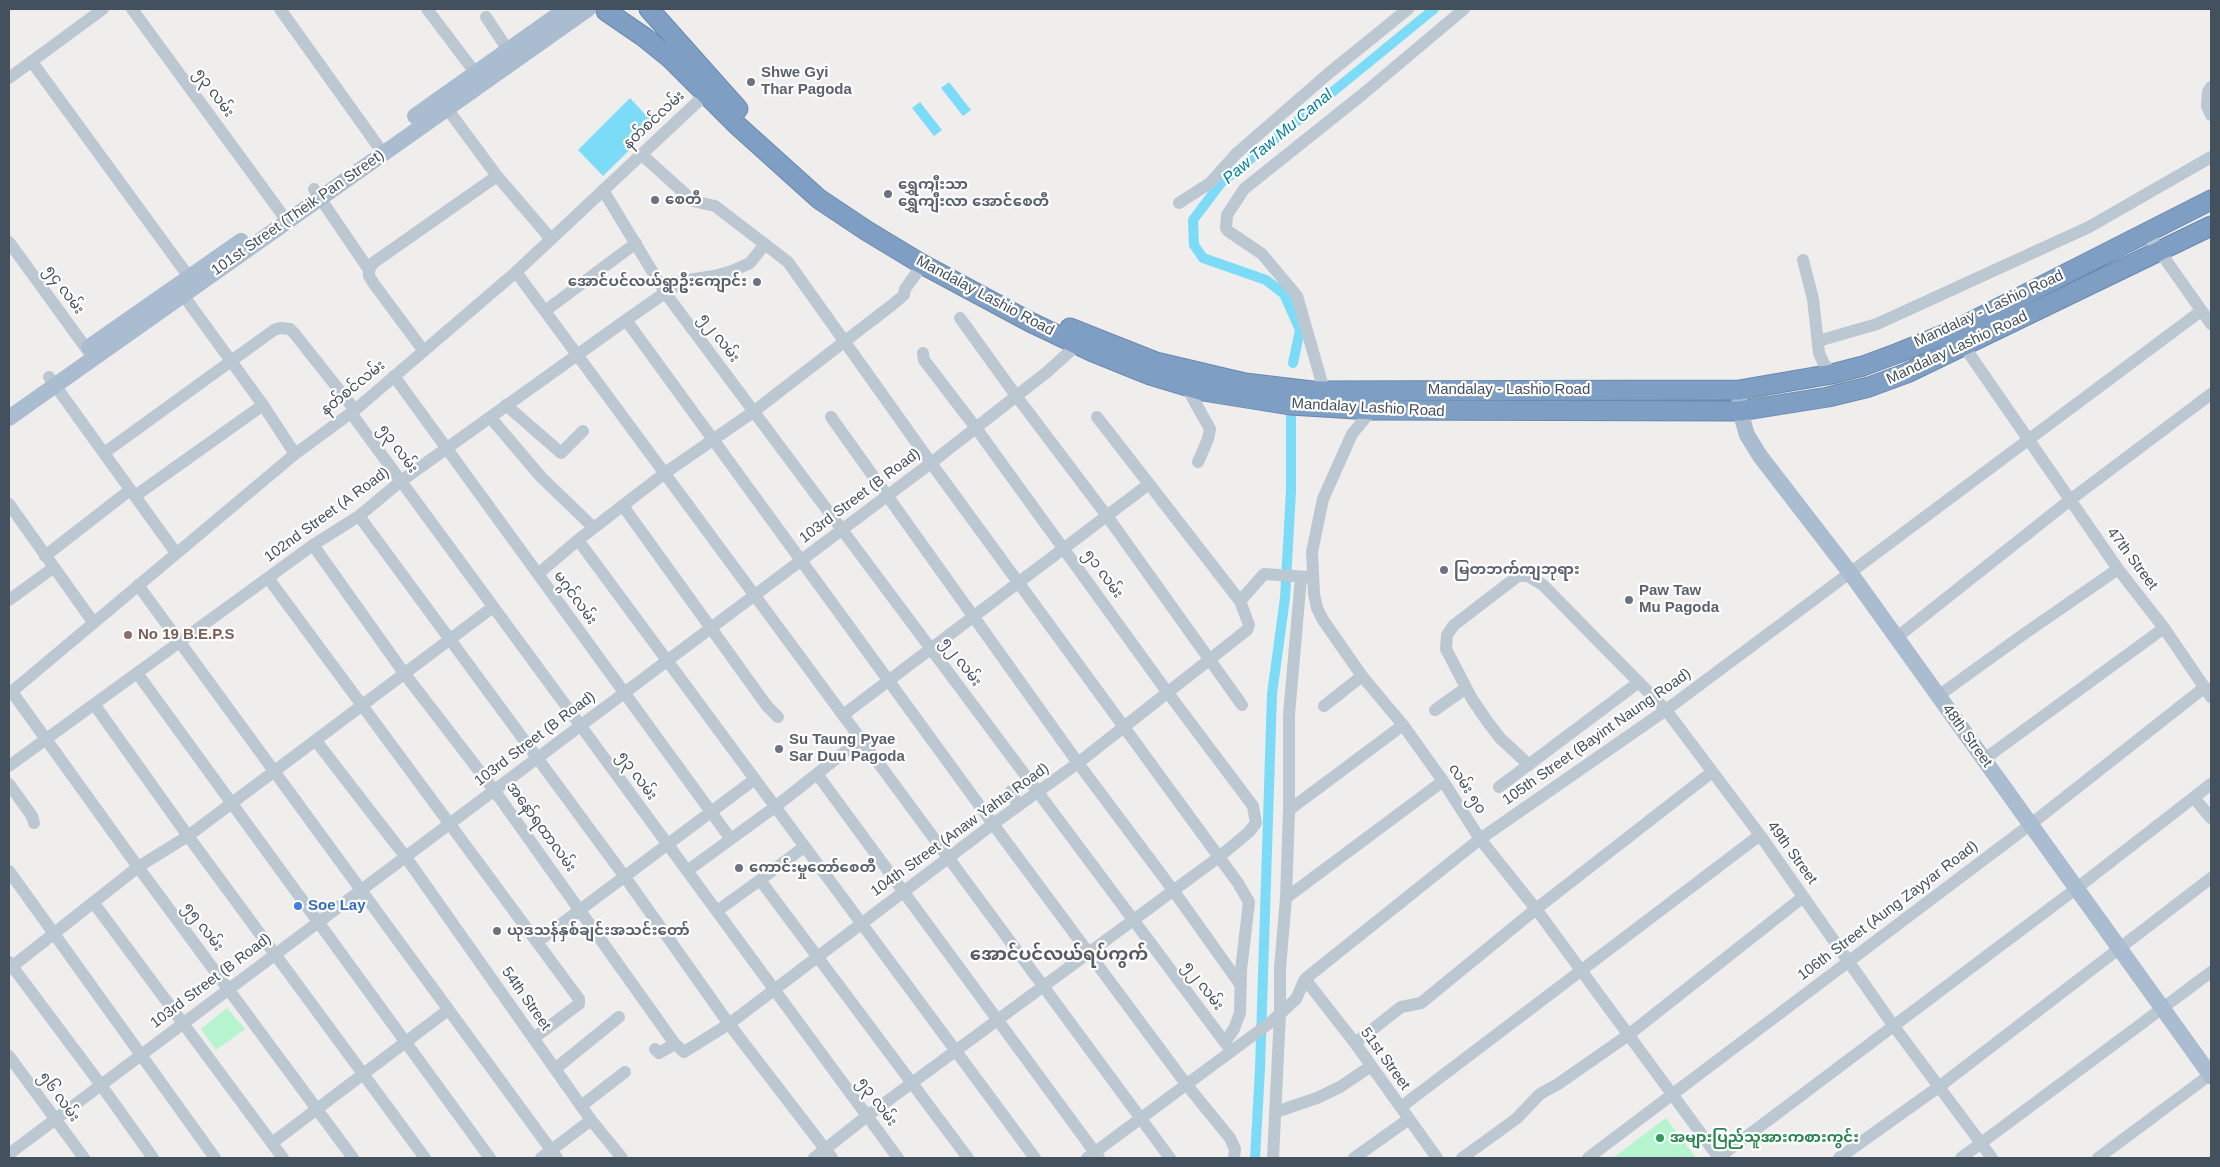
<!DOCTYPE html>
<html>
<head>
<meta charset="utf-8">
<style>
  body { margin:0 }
  #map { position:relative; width:2220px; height:1167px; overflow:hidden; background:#f0eded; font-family:Helvetica,sans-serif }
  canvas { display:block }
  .frame { position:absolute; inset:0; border:10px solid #43505d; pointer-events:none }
</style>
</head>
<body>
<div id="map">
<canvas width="2220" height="1167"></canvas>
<div class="frame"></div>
</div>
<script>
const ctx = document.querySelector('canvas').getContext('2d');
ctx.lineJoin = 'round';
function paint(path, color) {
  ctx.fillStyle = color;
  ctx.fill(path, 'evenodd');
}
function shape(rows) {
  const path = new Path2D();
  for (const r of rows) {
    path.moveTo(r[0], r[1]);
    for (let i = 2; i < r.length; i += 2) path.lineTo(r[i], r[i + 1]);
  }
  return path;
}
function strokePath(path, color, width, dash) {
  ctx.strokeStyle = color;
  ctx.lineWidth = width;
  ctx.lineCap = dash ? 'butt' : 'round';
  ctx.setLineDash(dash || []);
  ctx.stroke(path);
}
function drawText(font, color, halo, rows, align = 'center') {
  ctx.font = font + ' Helvetica,"Noto Sans Myanmar",sans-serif';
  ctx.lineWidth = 4.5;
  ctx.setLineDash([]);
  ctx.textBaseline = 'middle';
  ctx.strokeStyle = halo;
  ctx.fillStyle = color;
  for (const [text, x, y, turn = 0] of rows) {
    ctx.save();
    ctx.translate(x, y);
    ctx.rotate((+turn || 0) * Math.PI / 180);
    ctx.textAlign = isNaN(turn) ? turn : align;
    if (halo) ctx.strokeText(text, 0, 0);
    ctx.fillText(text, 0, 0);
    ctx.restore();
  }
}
const green = shape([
  [227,1008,245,1029,216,1050,201,1029],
  [1666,1118,1696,1158,1613,1158]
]);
const water = shape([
  [949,82,971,110,963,116,941,88],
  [630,98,655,125,603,176,578,150],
  [920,102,942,130,934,136,912,108]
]);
const canal = shape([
  [1293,363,1300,330,1284,294,1266,280,1203,258,1194,245,1193,220,1221,183,1434,9],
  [1255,1158,1260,1069,1272,694,1285,598,1291,491,1291,412]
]);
const minor = shape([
  [132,9,287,221],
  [280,9,383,153],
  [427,9,480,79],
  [486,17,508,50],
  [32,62,189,277],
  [9,78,103,9],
  [2211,87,2208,92,2207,106,2211,115],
  [641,154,693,201,715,206,788,262,931,463,1238,883,1249,902,1241,970,1240,1013,1234,1029,1225,1042],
  [497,176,551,239],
  [314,189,369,270],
  [603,190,666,294,1229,1048],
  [1179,203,1210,183,1236,154,1329,73,1408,9],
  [2146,232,2211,324],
  [9,242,91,355],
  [1803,260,1813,299,1819,353,1823,362,1832,374],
  [516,272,1170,1158],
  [178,288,263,405,295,454],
  [545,311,636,243],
  [960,318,1017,397,1107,516,1242,705],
  [626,320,993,824,1186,1084,1230,1138,1235,1149,1234,1158],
  [1959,339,2118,569,2164,628,2211,697],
  [1818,341,1877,324,2089,227,2211,157],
  [423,350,374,284,369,276,369,270,373,263,497,176,443,103],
  [394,376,730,838],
  [49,377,176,553],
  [1186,386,1210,429,1208,439,1198,462],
  [1326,397,1297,296,1262,254,1228,231,1226,228,1227,215,1244,189,1363,94,1464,9],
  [506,405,561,453,583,431],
  [1372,410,1352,434,1323,499,1312,552,1314,594,1317,608,1323,620,1362,676,1403,725,1443,781,1480,839,1536,909,1719,1158],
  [351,413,898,1158],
  [490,417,541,477,594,528],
  [831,417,1078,763,1173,890,1240,984],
  [104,453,274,330,280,328,290,329,294,333,355,410],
  [135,496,263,405],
  [9,504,93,622],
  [623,506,767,706,778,717],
  [359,516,625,877,729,1024,832,1158],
  [578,540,1035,1158],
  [313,545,404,673,494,790,675,1044,684,1052,729,1024,993,824,1078,763,1247,630,1249,625,1240,601,1097,417],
  [45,556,130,490],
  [538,574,578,540,665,473,753,412,892,305,904,295,905,289,923,264],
  [268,578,579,999,579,1004,534,1038],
  [138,585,557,1158],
  [9,600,53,568],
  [1240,601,1264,574,1308,577],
  [1896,638,2070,500,2211,394],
  [137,673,490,1158],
  [12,692,138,867,353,1158],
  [9,694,295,454,355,410,516,272,706,94],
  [1938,696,2024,634,2118,569],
  [94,704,188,836,425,1158],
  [1324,706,1362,676],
  [1435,710,1466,688],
  [843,715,1149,484],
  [316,741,405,856,591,1120,622,1158],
  [1983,760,2164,628],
  [1529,765,1500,738,1487,721,1472,699,1446,649,1447,635,1454,625,1518,576,1528,576,1543,585,1666,710,1760,835,1893,1025,1992,1158],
  [9,766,313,545,359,516,401,481,626,320,682,281,714,276,732,271,750,263,765,244],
  [817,774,1099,1158],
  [9,784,32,816,34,823],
  [1499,787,1639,682],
  [1011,791,1018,806],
  [2194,798,2211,818],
  [1289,810,1403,725],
  [804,847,760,880,968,1158],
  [9,871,215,1158],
  [687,871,775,807,861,739],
  [1286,898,1443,781],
  [93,902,283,1158],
  [717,911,760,880],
  [537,942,755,779],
  [9,962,101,1085,153,1158],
  [9,969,138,867,188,836,493,607],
  [1305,979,1355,1043,1437,1158],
  [1355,1043,1401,1007,1421,1003,1536,909,1712,772],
  [655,1049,659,1053,675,1044],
  [9,1056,84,1158],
  [555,1069,619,1017],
  [581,1106,625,1072],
  [1401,1107,1760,835],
  [1276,1112,1317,1098,1340,1087,1371,1066],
  [272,1143,448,1010],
  [9,1154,931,463,1047,372,1077,345,1080,338],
  [541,1158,591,1120],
  [814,1158,867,1116,1219,857,1249,832,1256,823,1253,806,1168,693,976,428,924,360,923,353],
  [1087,1158,1271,1022,1296,999,1305,979,1480,839,1666,710,2201,311],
  [1273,1158,1280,1013,1280,968,1286,898,1289,810,1289,715,1301,577],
  [1354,1158,1409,1119],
  [1462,1158,1516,1119,1540,1094,1558,1084,1627,1036,1803,897],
  [1588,1158,2031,824,2205,687],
  [1718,1158,2077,888,2211,784],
  [1839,1158,1940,1086,2211,878],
  [1961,1158,2211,972],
  [2098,1158,2211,1074]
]);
const major = shape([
  [415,116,566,9],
  [89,347,241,241],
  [1739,390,1740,411,1747,435,1760,456,1851,574,2211,1076],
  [9,418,588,9]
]);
const highway = shape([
  [649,9,738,109],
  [606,11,644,37,670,58,738,126,819,199,867,231,920,263,1030,322,1093,352,1150,375,1203,391,1290,405,1372,410,1740,411,1828,397,1869,387,1907,373,2211,226],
  [1070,328,1156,362,1245,383,1312,391,1739,390,1832,374,1863,366,1898,353,1955,330,2211,200]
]);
const markers = [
  [751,82,5,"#6b7280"],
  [888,194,5,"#6b7280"],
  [655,200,5,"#6b7280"],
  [757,282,5,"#6b7280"],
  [1444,570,5,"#6b7280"],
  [1629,600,5,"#6b7280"],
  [128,635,5,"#8d6e63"],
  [779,749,5,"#6b7280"],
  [739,868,5,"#6b7280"],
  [298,906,5,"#3f7fe0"],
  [497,931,5,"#6b7280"],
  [1660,1138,5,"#2e9e5b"]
];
const worshipNames = [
  ["Shwe Gyi",761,73],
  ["Thar Pagoda",761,90],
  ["ရွှေကျီးသာ",898,185],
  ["ရွှေကျီးလာ အောင်စေတီ",898,202],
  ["စေတီ",665,200],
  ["အောင်ပင်လယ်ရွာဦးကျောင်း",747,282,"right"],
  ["မြတဘက်ကျဘုရား",1454,570],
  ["Paw Taw",1639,591],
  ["Mu Pagoda",1639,608],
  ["Su Taung Pyae",789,740],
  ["Sar Duu Pagoda",789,757],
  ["ကောင်းမှုတော်စေတီ",749,868],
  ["ယုဒသန်နှစ်ချင်းအသင်းတော်",507,931]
];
const streetNames = [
  ["၅၃ လမ်း",214,93,54],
  ["နတ်စင်လမ်း",654,120,-43],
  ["101st Street (Theik Pan Street)",298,213,-35],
  ["၅၄ လမ်း",64,290,54],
  ["Mandalay Lashio Road",985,296,28],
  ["Mandalay - Lashio Road",1989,309,-25],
  ["၅၂ လမ်း",719,338,53],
  ["Mandalay Lashio Road",1957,348,-25],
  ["နတ်စင်လမ်း",353,388,-39],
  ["Mandalay - Lashio Road",1509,390],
  ["Mandalay Lashio Road",1368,408,3],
  ["၅၃ လမ်း",398,449,54],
  ["103rd Street (B Road)",860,496,-37],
  ["102nd Street (A Road)",327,515,-36],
  ["47th Street",2132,559,53],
  ["၅၁ လမ်း",1103,574,54],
  ["မဂ္ဂင်လမ်း",575,598,54],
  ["၅၂ လမ်း",961,662,53],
  ["48th Street",1967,736,54],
  ["105th Street (Bayint Naung Road)",1597,737,-35],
  ["103rd Street (B Road)",535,739,-37],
  ["၅၃ လမ်း",637,776,54],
  ["လမ်း ၅၀",1467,789,57],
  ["အနော်ရထာလမ်း",541,827,54],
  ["104th Street (Anaw Yahta Road)",960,830,-36],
  ["49th Street",1792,853,54],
  ["106th Street (Aung Zayyar Road)",1888,911,-37],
  ["၅၅ လမ်း",203,927,53],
  ["103rd Street (B Road)",211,981,-37],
  ["၅၂ လမ်း",1203,986,53],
  ["54th Street",526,999,55],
  ["51st Street",1385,1059,54],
  ["၅၆ လမ်း",59,1097,54],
  ["၅၃ လမ်း",877,1102,54]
];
const educationNames = [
  ["No 19 B.E.P.S",138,635]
];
const shopNames = [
  ["Soe Lay",308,906]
];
const leisureNames = [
  ["အများပြည်သူအားကစားကွင်း",1670,1138]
];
const waterNames = [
  ["Paw Taw Mu Canal",1278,137,-40]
];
const quarterNames = [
  ["အောင်ပင်လယ်ရပ်ကွက်",1059,955]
];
paint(green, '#b5f4ce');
paint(water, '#7cdcf7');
strokePath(canal, '#7cdcf7', 10);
strokePath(highway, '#6989ae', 21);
strokePath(minor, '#bbc7d1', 12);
strokePath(major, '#a9bcd0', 16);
strokePath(highway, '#7e9fc3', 19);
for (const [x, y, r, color] of markers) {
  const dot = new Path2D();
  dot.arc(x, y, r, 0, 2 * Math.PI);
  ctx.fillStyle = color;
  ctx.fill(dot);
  strokePath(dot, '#fff', 2);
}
drawText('bold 15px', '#5b616d', '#fff', worshipNames, 'left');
drawText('15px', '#43505d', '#fff', streetNames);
drawText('bold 15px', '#785e54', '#fff', educationNames, 'left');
drawText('bold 15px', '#366cbe', '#fff', shopNames, 'left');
drawText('bold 15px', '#27864d', '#fff', leisureNames, 'left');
drawText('italic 16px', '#027fa3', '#fff', waterNames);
drawText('bold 18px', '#595d63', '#fff', quarterNames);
</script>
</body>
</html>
